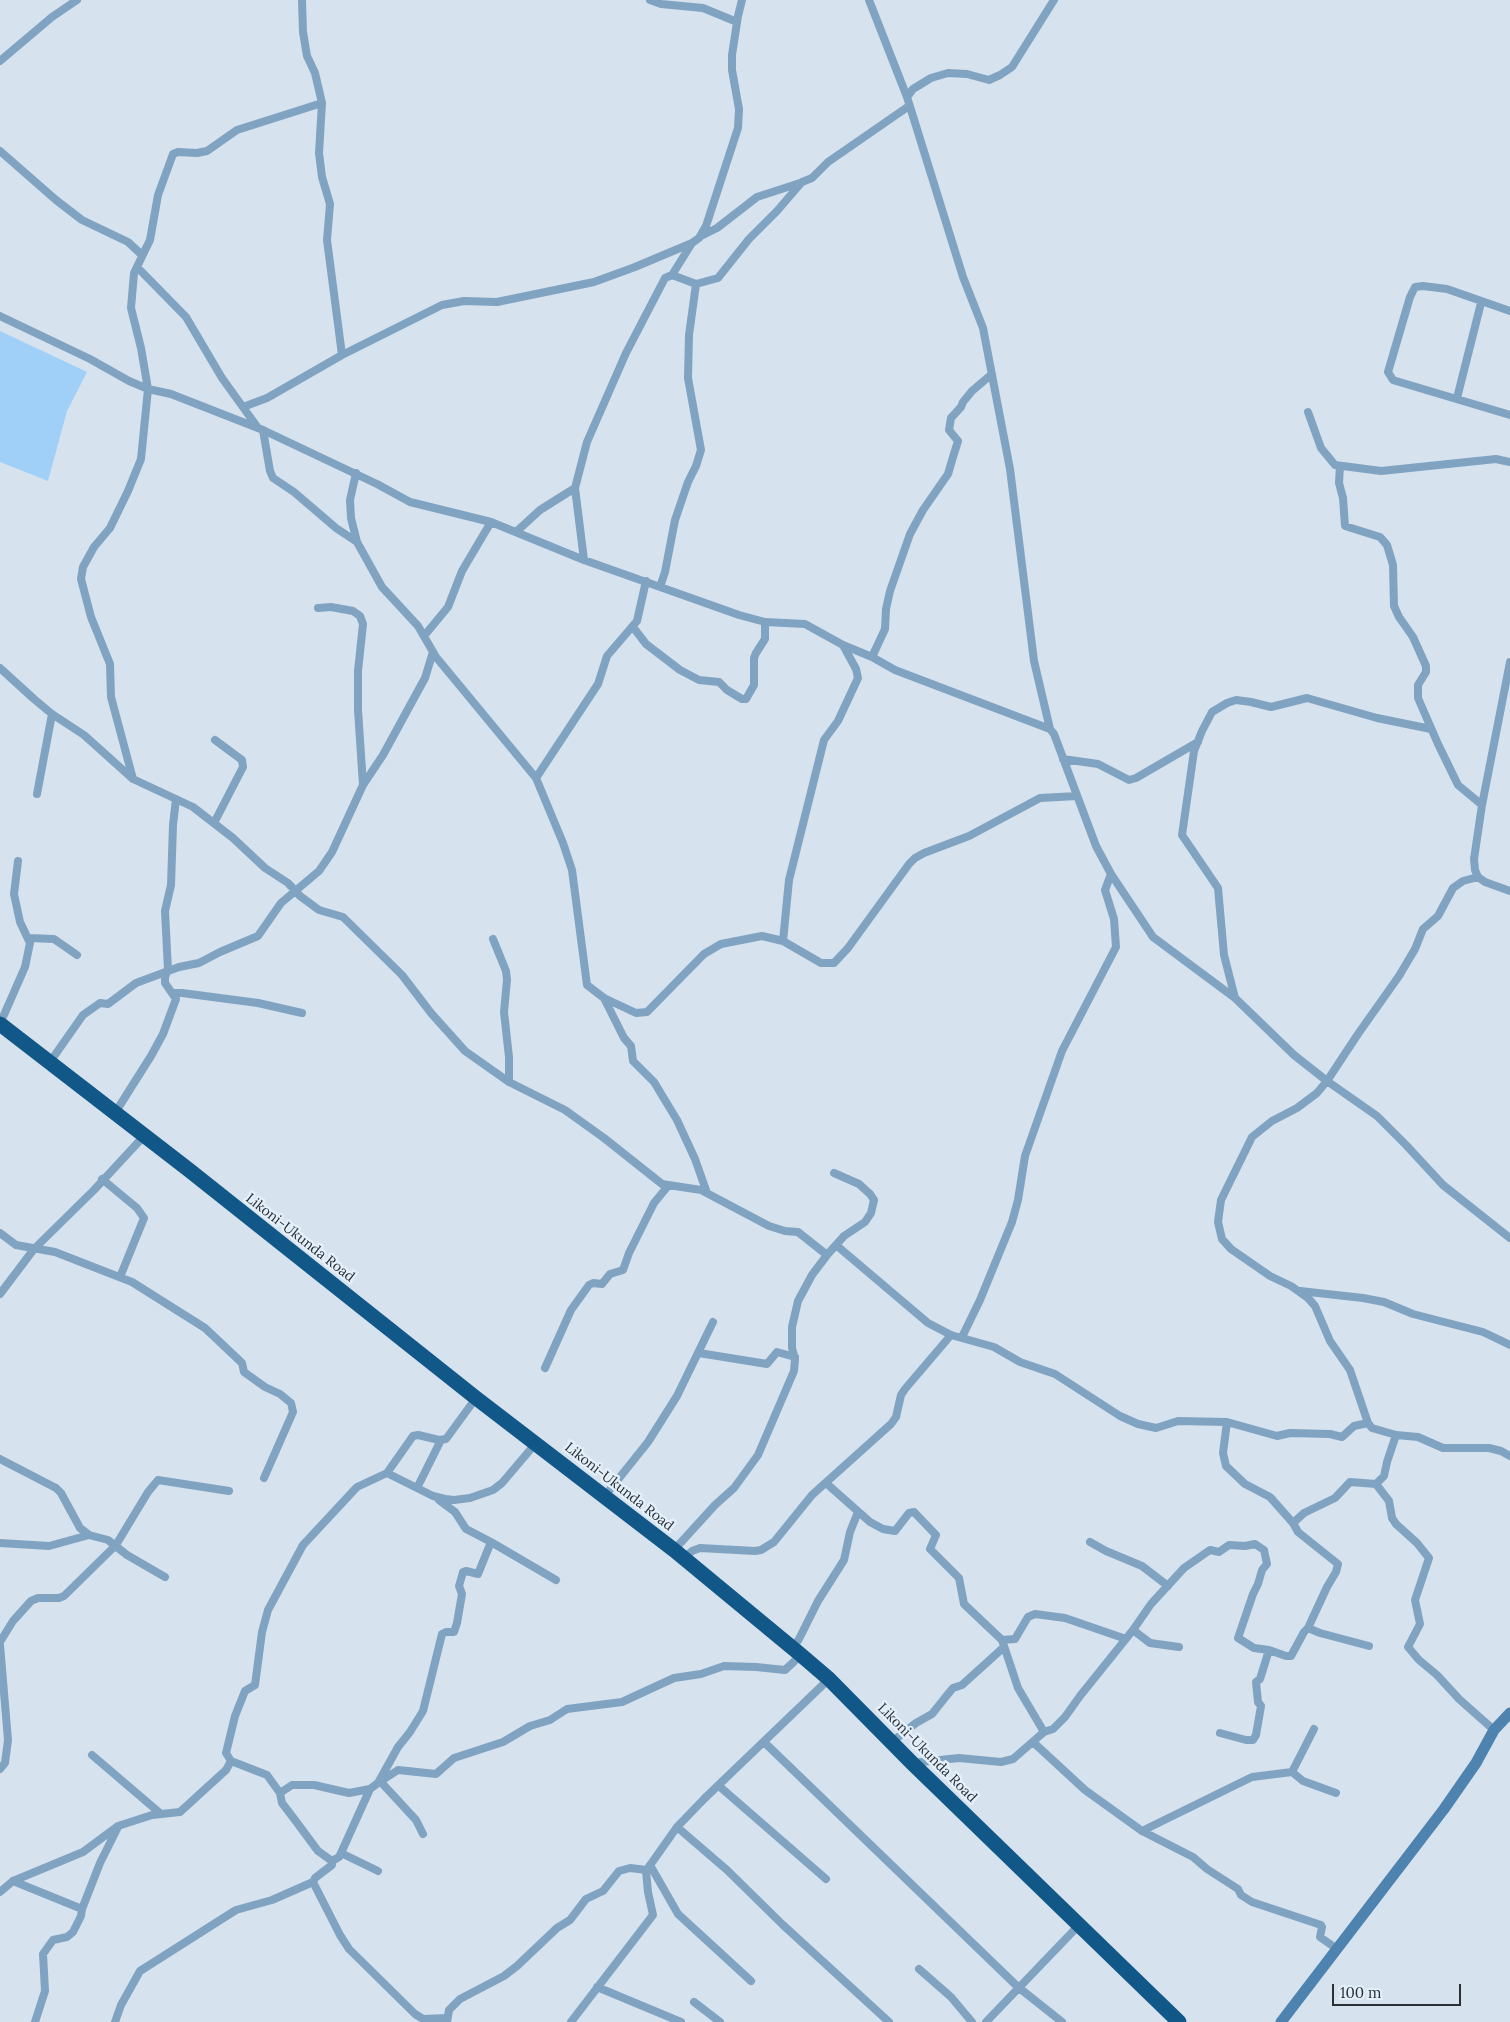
<!DOCTYPE html>
<html>
<head>
<meta charset="utf-8">
<style>
  body { margin:0 }
  #map { position:relative; width:1510px; height:2022px; overflow:hidden; background:#d6e2ee; font-family:Lora,serif }
  canvas { display:block }
  .scale { position:absolute; left:1332px; top:1984px; width:129px; height:22px; box-sizing:border-box; border:2px solid #2b3034; border-top:0; padding-left:6px; font-size:15px; line-height:18px; white-space:nowrap; color:#2b3034; -webkit-text-stroke:4px #e3f0fb; paint-order:stroke }
</style>
</head>
<body>
<div id="map">
<canvas width="1510" height="2022"></canvas>
<div class="scale">100 m</div>
</div>
<script>
const ctx = document.querySelector('canvas').getContext('2d');
ctx.lineJoin = 'round';
function paint(path, color) {
  ctx.fillStyle = color;
  ctx.fill(path, 'evenodd');
}
function shape(rows) {
  const path = new Path2D();
  for (const r of rows) {
    path.moveTo(r[0], r[1]);
    for (let i = 2; i < r.length; i += 2) path.lineTo(r[i], r[i + 1]);
  }
  return path;
}
function strokePath(path, color, width, dash) {
  ctx.strokeStyle = color;
  ctx.lineWidth = width;
  ctx.lineCap = dash ? 'butt' : 'round';
  ctx.setLineDash(dash || []);
  ctx.stroke(path);
}
function drawText(font, color, halo, rows, align = 'center') {
  ctx.font = font + ' Lora,serif';
  ctx.lineWidth = 5;
  ctx.setLineDash([]);
  ctx.textBaseline = 'middle';
  ctx.strokeStyle = halo;
  ctx.fillStyle = color;
  for (const [text, x, y, turn = 0] of rows) {
    ctx.save();
    ctx.translate(x, y);
    ctx.rotate((+turn || 0) * Math.PI / 180);
    ctx.textAlign = isNaN(turn) ? turn : align;
    if (halo) ctx.strokeText(text, 0, 0);
    ctx.fillText(text, 0, 0);
    ctx.restore();
  }
}
const green = shape([
  [0,331,87,372,67,411,48,481,0,462]
]);
const street = shape([
  [302,0,303,32,307,56,315,73,322,103,319,153,322,177,330,204,327,240,342,355],
  [650,0,661,4,703,8,737,22],
  [869,0,907,97,963,277,983,328,1010,469,1034,661,1050,729,1054,734,1096,846,1111,874,1153,937,1235,998,1294,1055,1327,1081,1377,1116,1406,1145,1443,1185,1510,1238],
  [0,61,52,17,77,0],
  [907,97,913,89,931,78,948,73,967,74,989,80,1000,75,1012,67,1054,0],
  [0,151,56,200,82,220,128,242,142,255],
  [701,236,717,228,757,197,800,183],
  [137,267,186,317,222,378,258,428],
  [672,275,692,243],
  [1510,311,1447,289,1423,286,1415,287,1410,297,1388,372,1393,380,1396,381,1510,415],
  [0,316,90,359,129,381,148,389,171,394,263,430,377,484,410,502,491,522,584,560,739,615,765,622,805,624,843,645,872,657,895,670,1050,729],
  [1457,398,1481,303],
  [243,407,267,398,342,355,442,305,464,301,497,302,594,282,635,267,692,243,699,238,706,226,738,128,739,109,732,70,732,55,738,16,742,0],
  [1308,412,1321,448,1335,465,1381,471,1496,459,1510,462],
  [263,430,270,471,273,478,294,492,336,528,357,542,382,587,418,626,436,657,536,778,563,843,572,870,587,985,604,998,636,1013,647,1012,704,954,721,944,762,936,783,941,821,963,834,963,848,948,909,864,915,858,924,853,969,836,1040,798,1077,796],
  [1340,466,1339,483,1343,498,1345,526,1380,537,1387,545,1393,565,1394,606,1399,617,1413,637,1426,666,1426,672,1418,685,1418,698,1438,744,1458,785,1482,805],
  [356,473,350,500,351,518,357,542],
  [516,532,540,510,575,488],
  [584,560,575,488,587,442,626,353,665,278,672,275,696,284,718,278,749,239,777,211,802,182,812,178,828,162,909,106],
  [660,587,665,572,675,520,688,482,696,466,701,450,688,378,689,335,696,284],
  [633,627,646,644,680,670,699,680,719,682,727,690,742,699,746,699,754,685,754,658,756,653,765,639,765,622],
  [424,636,448,607,462,571,491,522],
  [872,657,885,629,886,609,890,591,910,534,923,510,948,474,953,457,958,441,949,430,951,418,961,407,963,402,972,391,992,374],
  [1510,662,1482,805,1474,859,1475,870,1478,877,1485,882,1510,891],
  [0,668,34,699,52,714,84,735,133,779,193,807,233,838,265,868,288,883,300,896,319,910,343,917,402,975,431,1013,465,1051,509,1082,565,1110,604,1138,662,1184,701,1190,769,1226,785,1231,798,1232,827,1255],
  [1063,759,1098,764,1129,780,1136,778,1198,742],
  [536,778,598,684,607,656,637,621,646,581],
  [133,779,111,697,110,664,91,617,81,579,83,567,94,547,110,528,128,491,141,459,148,389,141,348,131,308,134,273,150,240,158,195,173,154,178,152,197,153,207,151,237,130,322,103],
  [363,785,383,755,425,678,433,652],
  [37,794,52,714],
  [214,823,243,767,242,760,215,740],
  [1478,877,1463,881,1453,888,1438,916,1423,929,1415,949,1399,976,1358,1034,1327,1081,1317,1093,1297,1108,1272,1121,1252,1137,1221,1200,1218,1222,1222,1239,1231,1249,1270,1276,1291,1286,1308,1298,1315,1306,1330,1341,1350,1370,1368,1423,1372,1428,1396,1435,1418,1437,1443,1448,1489,1448,1501,1451,1510,1456],
  [29,938,54,939,77,955],
  [493,939,506,971,507,980,504,1012,509,1057,509,1082],
  [783,941,789,880,824,740,838,721,858,678,856,669,843,645],
  [172,993,182,993,258,1003,302,1013],
  [604,998,624,1038,631,1046,633,1061,654,1082,677,1120,695,1159,707,1193],
  [1235,998,1224,955,1218,888,1182,835,1194,751,1202,731,1212,712,1227,703,1236,700,1251,702,1271,707,1307,698,1377,718,1431,729],
  [0,1024,25,967,30,943,20,922,14,894,18,861],
  [50,1062,83,1015,100,1003,108,1004,136,983,179,967,199,963,220,952,258,936,281,903,319,871,332,852,363,785,358,710,358,671,363,624,360,616,353,611,331,607,318,608],
  [115,1113,151,1056,163,1034,176,999,165,983,165,977,168,970,165,911,171,885,173,825,176,799],
  [102,1179,137,1208,144,1218,120,1277],
  [0,1233,16,1245,55,1252,132,1282,205,1328,242,1363,244,1372,265,1387,280,1394,291,1403,293,1412,264,1478],
  [836,1245,928,1323,951,1335,994,1347,1020,1362,1055,1374,1120,1416,1138,1424,1156,1428,1178,1421,1227,1422,1277,1436,1290,1433,1330,1434,1342,1437,1354,1426,1368,1423],
  [1300,1291,1363,1298,1384,1302,1413,1314,1483,1332,1510,1345],
  [0,1294,34,1249,94,1190,144,1136],
  [962,1337,980,1300,1012,1222,1018,1200,1025,1156,1062,1051,1116,947,1114,919,1105,890,1111,874],
  [699,1353,767,1364,777,1352,795,1357],
  [545,1368,571,1310,589,1285,593,1283,602,1284,610,1274,623,1270,629,1253,654,1203,668,1186],
  [1227,1422,1223,1453,1226,1466,1245,1484,1270,1497,1293,1523,1304,1513,1335,1498,1350,1482,1376,1484,1389,1501,1392,1518,1396,1524,1417,1543,1429,1558,1415,1600,1420,1624,1408,1647,1419,1660,1437,1675,1459,1699,1494,1730],
  [0,1459,56,1488,61,1493,80,1528,89,1535],
  [387,1473,433,1496,445,1499,454,1500,470,1498,493,1490,502,1483,536,1443],
  [826,1483,870,1522,883,1529,895,1531,909,1513,914,1512,936,1535,930,1549,959,1578,964,1604,1002,1640,1018,1688,1044,1732],
  [1376,1484,1384,1476,1387,1462,1396,1435],
  [417,1488,441,1440],
  [604,1497,648,1442,677,1396,713,1322],
  [439,1500,455,1512,466,1529,491,1542,556,1580],
  [1293,1523,1298,1532,1338,1564,1336,1572,1327,1587,1308,1628],
  [1090,1542,1106,1551,1142,1566,1168,1586],
  [0,1543,49,1546,89,1535,108,1540,127,1555,165,1577],
  [674,1550,715,1505,734,1488,758,1455,794,1371,795,1359,792,1348,792,1327,798,1301,812,1275,827,1255,844,1236,865,1222,871,1213,874,1200,870,1194,859,1184,834,1173],
  [684,1558,692,1551,700,1548,755,1551,761,1550,774,1542,812,1495,891,1424,896,1417,901,1395,905,1389,951,1335],
  [1133,1630,1150,1643,1179,1647],
  [1002,1640,1015,1639,1028,1617,1035,1614,1065,1618,1126,1639],
  [0,1642,13,1621,31,1601,38,1598,59,1598,64,1596,116,1545,148,1492,158,1480,229,1491],
  [0,1645,8,1740,5,1763,0,1769],
  [793,1648,799,1639,818,1601,844,1560,850,1532,858,1512],
  [1220,1733,1246,1740,1253,1740,1256,1735,1261,1706,1258,1702,1256,1682,1260,1679,1269,1650,1286,1656,1291,1656,1304,1632,1308,1628,1320,1633,1369,1646],
  [893,1741,916,1723,932,1714,948,1694,953,1688,962,1685,1004,1647],
  [764,1742,1018,1987,1062,2022],
  [1033,1742,1085,1790,1142,1831,1193,1857,1207,1869,1238,1889,1241,1895,1252,1902,1321,1925,1322,1927,1320,1937,1337,1949],
  [92,1755,161,1814],
  [231,1761,267,1775,280,1793,282,1803,295,1820,318,1851,332,1861],
  [912,1763,959,1758,1001,1762,1013,1759,1044,1732,1053,1729,1065,1717,1080,1696,1133,1630,1151,1604,1184,1568,1210,1550,1219,1552,1229,1545,1245,1546,1255,1544,1264,1550,1267,1564,1262,1570,1258,1584,1253,1594,1238,1638,1254,1648,1269,1650],
  [1292,1772,1303,1781,1336,1793],
  [380,1781,416,1820,423,1834],
  [378,1783,398,1770,436,1774,454,1758,503,1742,530,1726,550,1720,567,1709,622,1702,674,1678,701,1674,724,1666,756,1667,785,1670,801,1655],
  [719,1786,826,1879],
  [280,1793,292,1785,314,1785,349,1793,370,1789],
  [677,1827,727,1870,783,1925,889,2022],
  [1142,1831,1252,1777,1292,1772,1314,1729],
  [341,1853,339,1857,332,1861,332,1865,315,1878,313,1882,340,1935,349,1949,415,2014,423,2019,447,2018],
  [650,1865,678,1914,751,1981],
  [378,1871,341,1853,370,1789,378,1783,398,1747,410,1732,423,1711,442,1634,446,1632,454,1632,457,1623,462,1594,459,1586,463,1572,466,1571,478,1574,491,1542],
  [13,1881,82,1909],
  [0,1892,13,1881,83,1852,118,1826,152,1815,180,1812,226,1770,231,1761,226,1753,235,1716,245,1691,255,1685,262,1632,268,1610,303,1545,357,1487,387,1473,413,1436,418,1435,439,1440,446,1439,476,1398],
  [919,1969,951,1997,972,2022],
  [597,1987,681,2022],
  [694,2002,720,2022],
  [35,2022,45,1991,43,1954,53,1940,67,1937,73,1932,81,1916,82,1909,100,1863,118,1827],
  [115,2022,121,2005,140,1971,236,1910,272,1900,313,1882],
  [447,2022,449,2010,460,1999,504,1976,517,1966,557,1928,570,1920,586,1899,603,1891,619,1871,630,1868,647,1870],
  [571,2022,653,1915,648,1892,646,1871,677,1827,705,1798,829,1679],
  [986,2022,1080,1924]
]);
const secondary = shape([
  [1281,2022,1444,1809,1476,1763,1494,1730,1510,1713]
]);
const highway = shape([
  [0,1024,189,1170,476,1398,674,1550,801,1655,829,1679,912,1763,1179,2022]
]);
const streetNames = [
  ["Likoni-Ukunda Road",300,1238,38],
  ["Likoni-Ukunda Road",619,1487,38],
  ["Likoni-Ukunda Road",927,1753,45]
];
paint(green, '#a0cff7');
strokePath(street, '#80a3c1', 8);
strokePath(secondary, '#4f83af', 11);
strokePath(highway, '#115889', 15);
drawText('14px', '#2b3034', '#e3f0fb', streetNames);
</script>
</body>
</html>
